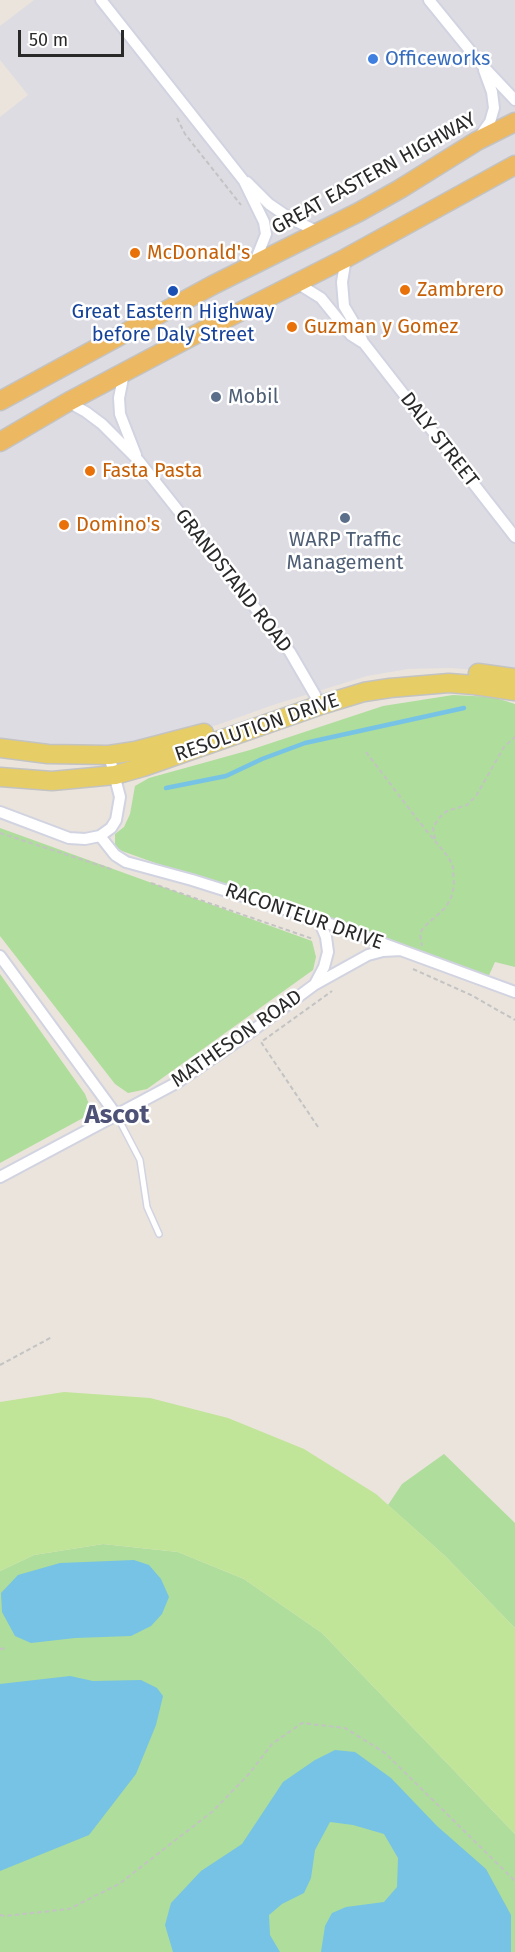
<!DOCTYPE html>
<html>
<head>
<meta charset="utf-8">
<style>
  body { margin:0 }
  #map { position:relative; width:515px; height:1952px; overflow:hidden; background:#eae4dc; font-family:"Fira Sans",sans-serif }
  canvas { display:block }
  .scale { position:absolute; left:18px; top:30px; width:106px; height:27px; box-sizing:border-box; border:3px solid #292929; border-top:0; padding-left:8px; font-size:18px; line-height:21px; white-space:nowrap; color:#292929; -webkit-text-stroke:4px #fff; paint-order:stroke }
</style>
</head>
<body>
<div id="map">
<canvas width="515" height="1952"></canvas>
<div class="scale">50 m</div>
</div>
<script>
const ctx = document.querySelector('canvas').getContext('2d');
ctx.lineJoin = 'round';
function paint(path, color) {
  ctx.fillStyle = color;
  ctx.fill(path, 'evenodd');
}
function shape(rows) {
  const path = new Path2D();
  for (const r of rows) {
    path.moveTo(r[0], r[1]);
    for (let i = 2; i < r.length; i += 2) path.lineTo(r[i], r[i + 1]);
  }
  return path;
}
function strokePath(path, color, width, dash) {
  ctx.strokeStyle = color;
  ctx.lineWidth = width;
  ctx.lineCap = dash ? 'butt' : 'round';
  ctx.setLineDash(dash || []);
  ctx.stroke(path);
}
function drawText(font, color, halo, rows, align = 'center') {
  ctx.font = font + ' "Fira Sans",sans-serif';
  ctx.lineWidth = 5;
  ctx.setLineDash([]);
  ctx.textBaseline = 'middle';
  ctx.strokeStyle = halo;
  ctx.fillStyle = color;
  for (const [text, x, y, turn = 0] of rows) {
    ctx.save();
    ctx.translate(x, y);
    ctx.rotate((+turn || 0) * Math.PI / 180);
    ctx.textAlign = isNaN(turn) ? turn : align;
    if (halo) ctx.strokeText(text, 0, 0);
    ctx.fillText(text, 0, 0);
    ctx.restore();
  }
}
const industrial = shape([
  [34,0,515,0,515,673,450,668,408,669,367,676,273,705,217,725,134,749,82,749,0,740,0,117,28,95,0,60,0,26]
]);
const green = shape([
  [453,695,493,697,515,704,515,967,495,962,486,982,122,851,115,846,115,834,124,827,130,814,135,786,149,778,250,750,383,706],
  [0,828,312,941,316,957,313,970,147,1089,128,1093,115,1084,0,936],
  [0,974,85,1094,90,1107,83,1118,0,1163],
  [444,1454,515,1523,515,1628,445,1556,388,1505,402,1484],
  [103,1544,178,1552,244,1579,322,1633,515,1834,515,1952,0,1952,0,1571,34,1555]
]);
const pitch = shape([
  [64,1392,150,1398,228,1418,304,1449,376,1494,445,1556,515,1628,515,1834,322,1633,244,1579,178,1552,103,1544,34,1555,0,1571,0,1402]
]);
const water = shape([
  [134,1560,149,1565,161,1579,169,1597,162,1614,151,1626,131,1636,75,1638,31,1643,15,1636,2,1612,1,1593,18,1575,60,1563],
  [70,1676,93,1681,141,1680,157,1688,163,1696,156,1725,136,1774,89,1835,0,1871,0,1684],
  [335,1750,355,1752,391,1778,437,1826,486,1869,511,1915,511,1952,321,1952,325,1926,332,1913,346,1907,384,1902,397,1887,398,1858,384,1834,353,1825,330,1822,315,1850,311,1878,304,1893,282,1904,269,1915,270,1935,280,1952,173,1952,165,1925,171,1903,201,1871,242,1844,283,1782,315,1760]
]);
const stream = shape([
  [166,788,226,776,262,759,305,743,464,708]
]);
const path = shape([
  [177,118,185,134,241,205],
  [366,752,417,819,449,858,453,867,454,886,451,898,446,907,423,928,420,934,422,946],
  [0,833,114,870],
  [435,839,433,828,438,819,447,811,467,805,476,796,504,747,515,737],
  [151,883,313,939],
  [413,969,471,995,515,1020],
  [318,1127,261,1042,332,991],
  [0,1365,52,1337],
  [0,1649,7,1648],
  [0,1915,5,1916,69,1909,119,1884,213,1811,249,1774,272,1744,302,1723,345,1728,385,1753,515,1881]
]);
const service = shape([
  [117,1116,140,1160,147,1207,159,1234]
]);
const minor = shape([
  [101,0,244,181,264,222,266,234,254,264],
  [429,0,481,64,515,100],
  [480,136,490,122,494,108,492,92,484,70],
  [247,182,269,204,291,219,319,232],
  [346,258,342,282,344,306,357,328,363,342,515,537],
  [297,283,321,298,351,335,362,342],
  [124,373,119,398,120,414,136,455],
  [68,402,86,412,102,424,139,461,290,652,315,695,318,706],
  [0,812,69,838,85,839,100,836,111,828,116,820,120,797,109,755],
  [100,836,115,855,126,862,192,880,319,920,515,992],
  [0,956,117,1116],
  [315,984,324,967,328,952,326,937,319,920],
  [0,1177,178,1082,248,1034,314,985,368,955,383,951,401,950]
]);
const primary = shape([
  [478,673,515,678],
  [0,748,48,754,109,755,135,751,204,733],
  [0,777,52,781,115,775,143,767,318,706,364,692,390,688,449,683,474,685,515,691]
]);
const trunk = shape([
  [0,401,213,285,359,212,400,189,477,141,515,122],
  [0,442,68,402,204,330,346,258,515,165]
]);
const markers = [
  [373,59,6,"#3f7fe0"],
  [135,253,6,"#e8710a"],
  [405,290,6,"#e8710a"],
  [173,291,6,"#1a4fb4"],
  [292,327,6,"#e8710a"],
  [216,397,6,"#5c6f8a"],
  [90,471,6,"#e8710a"],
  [345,518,6,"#5c6f8a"],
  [64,525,6,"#e8710a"]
];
const shopNames = [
  ["Officeworks",385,59]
];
const streetNames = [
  ["GREAT EASTERN HIGHWAY",374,174,-29],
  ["DALY STREET",439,440,52],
  ["GRANDSTAND ROAD",233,581,52],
  ["RESOLUTION DRIVE",257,728,-19],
  ["RACONTEUR DRIVE",304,917,19],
  ["MATHESON ROAD",237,1039,-35]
];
const foodNames = [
  ["McDonald's",147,253],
  ["Zambrero",417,290],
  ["Guzman y Gomez",304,327],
  ["Fasta Pasta",102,471],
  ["Domino's",76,525]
];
const transitNames = [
  ["Great Eastern Highway",173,312],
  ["before Daly Street",173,335]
];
const serviceNames = [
  ["Mobil",228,397],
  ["WARP Traffic",345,540,"center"],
  ["Management",345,563,"center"]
];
const districtNames = [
  ["Ascot",117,1116]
];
paint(industrial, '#dedce3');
paint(green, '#afdd9c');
paint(pitch, '#c0e498');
paint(water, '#76c3e5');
strokePath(stream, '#76c3e5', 4.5);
strokePath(service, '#d1d3e1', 8);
strokePath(minor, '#d1d3e1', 14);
strokePath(primary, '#c3c3c3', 21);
strokePath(trunk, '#c3c3c3', 21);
strokePath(path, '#c3c3c3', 2, [4.5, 3]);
strokePath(service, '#fff', 5);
strokePath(minor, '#fff', 10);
strokePath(primary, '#e6cd65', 18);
strokePath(trunk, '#ecb862', 18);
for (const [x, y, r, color] of markers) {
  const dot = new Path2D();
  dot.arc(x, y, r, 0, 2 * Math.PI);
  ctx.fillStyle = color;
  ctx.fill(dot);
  strokePath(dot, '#fff', 2);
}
drawText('20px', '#366cbe', '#fff', shopNames, 'left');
drawText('20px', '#292929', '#fff', streetNames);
drawText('20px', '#c56008', '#fff', foodNames, 'left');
drawText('20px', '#164399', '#fff', transitNames);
drawText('20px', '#4e5e75', '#fff', serviceNames, 'left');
drawText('bold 26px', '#4d5276', '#fff', districtNames);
</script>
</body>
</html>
